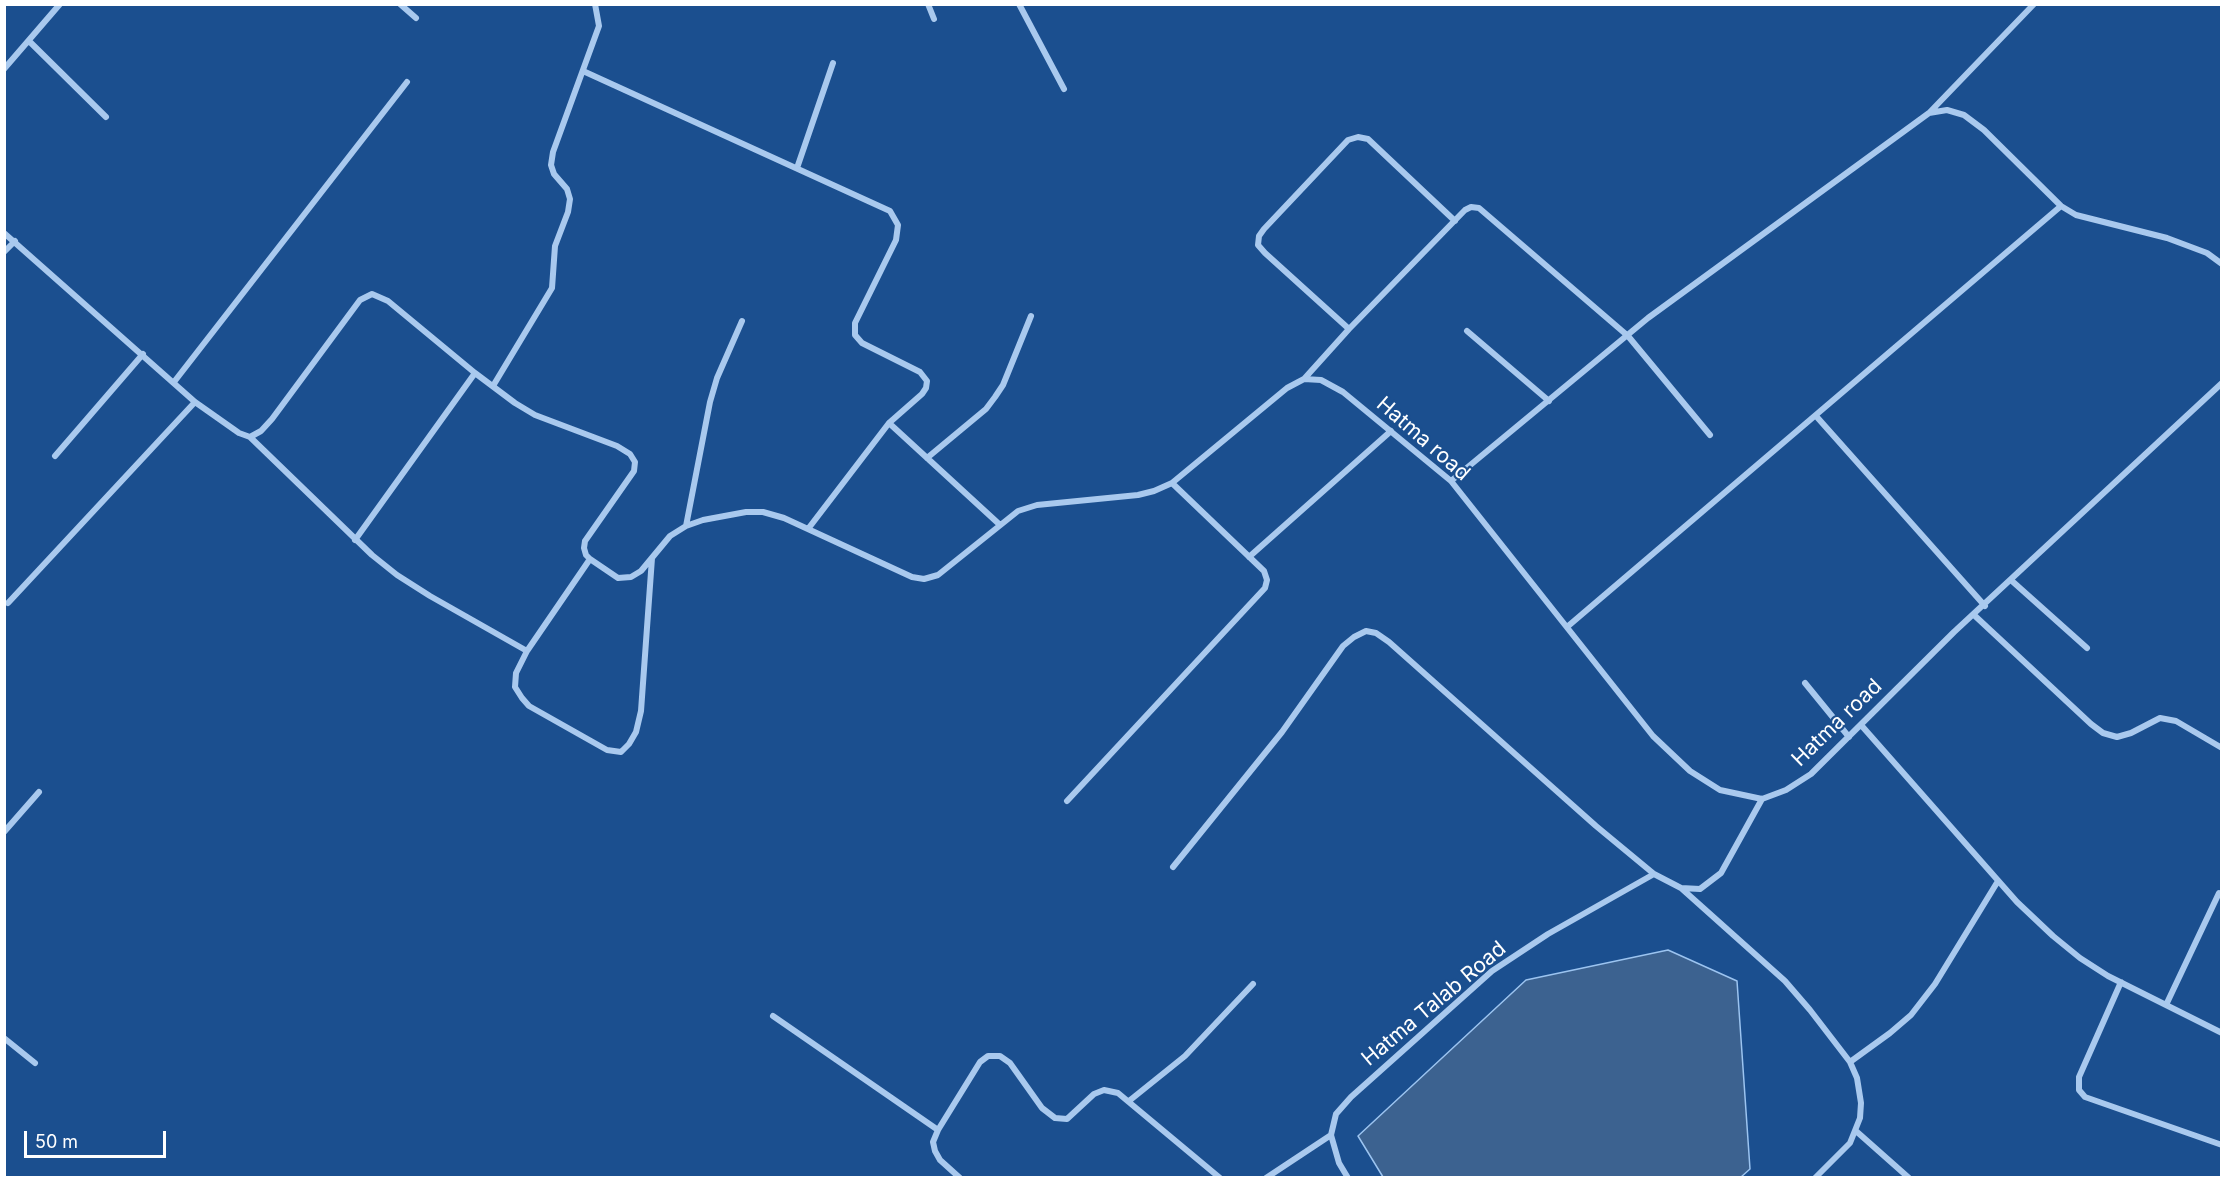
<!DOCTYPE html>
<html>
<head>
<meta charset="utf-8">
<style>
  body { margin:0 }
  #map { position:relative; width:2226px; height:1182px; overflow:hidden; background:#1b4f8f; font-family:Inter,sans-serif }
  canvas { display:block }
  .frame { position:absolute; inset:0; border:6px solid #fff; pointer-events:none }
  .scale { position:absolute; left:24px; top:1131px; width:142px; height:27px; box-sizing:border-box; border:3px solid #fff; border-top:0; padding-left:8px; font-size:18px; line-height:21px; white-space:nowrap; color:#fff; -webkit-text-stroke:4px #1b4f8f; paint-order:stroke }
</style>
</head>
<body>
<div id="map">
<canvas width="2226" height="1182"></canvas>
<div class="frame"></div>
<div class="scale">50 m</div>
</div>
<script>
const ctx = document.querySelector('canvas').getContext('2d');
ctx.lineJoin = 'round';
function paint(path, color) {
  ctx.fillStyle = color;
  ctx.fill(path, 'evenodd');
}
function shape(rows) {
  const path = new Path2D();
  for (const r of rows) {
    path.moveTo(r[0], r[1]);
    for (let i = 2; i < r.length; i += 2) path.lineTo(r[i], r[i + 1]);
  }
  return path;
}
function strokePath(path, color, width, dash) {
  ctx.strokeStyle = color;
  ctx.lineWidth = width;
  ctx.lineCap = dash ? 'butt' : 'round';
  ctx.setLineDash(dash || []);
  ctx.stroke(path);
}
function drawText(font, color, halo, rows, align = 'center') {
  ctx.font = font + ' Inter,sans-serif';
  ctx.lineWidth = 4.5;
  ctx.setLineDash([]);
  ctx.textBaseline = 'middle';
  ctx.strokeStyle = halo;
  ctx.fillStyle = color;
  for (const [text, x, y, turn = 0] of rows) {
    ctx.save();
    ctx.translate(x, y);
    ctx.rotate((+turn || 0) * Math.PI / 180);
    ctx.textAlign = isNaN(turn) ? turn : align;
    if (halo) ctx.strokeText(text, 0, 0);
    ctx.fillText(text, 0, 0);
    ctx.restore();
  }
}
const water = shape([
  [1668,950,1737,981,1750,1169,1741,1177,1383,1177,1358,1136,1526,980,1668,950]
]);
const street = shape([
  [400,4,416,18],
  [928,4,934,19],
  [1019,4,1064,89],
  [29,41,106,117],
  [4,69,60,4],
  [583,71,890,211,898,225,896,240,855,323,855,335,862,343,920,372,927,381,926,388,922,394,889,423],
  [1930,112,2034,4],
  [797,168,833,63],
  [4,233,195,402,239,433,250,437,261,431,272,419,360,300,372,294,388,301,475,373,515,403,535,415,617,446,630,454,635,462,634,471,585,541,584,548,586,555,590,559,618,578,631,577,641,571,670,536,686,526,703,520,746,512,763,512,784,518,912,577,924,579,938,575,1018,511,1037,505,1138,495,1154,491,1172,483,1287,388,1304,379,1321,380,1343,392,1451,481,1653,736,1690,771,1720,790,1762,799,1786,790,1811,774,1954,632,2222,383],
  [4,252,15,241],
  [1349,329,1265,253,1258,245,1259,236,1264,229,1348,140,1358,137,1368,139,1455,221],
  [1467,331,1549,401],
  [1304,379,1349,329,1465,210,1471,207,1479,208,1628,336,1710,435],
  [174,382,407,82],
  [493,386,552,288,555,246,568,212,570,199,567,189,554,174,551,165,553,152,599,26,595,4],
  [1816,416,1985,606],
  [250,437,372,555,397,575,430,596,527,651,516,673,515,687,522,698,529,706,607,750,621,752,629,744,636,732,641,711,652,558],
  [55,456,143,354],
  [927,458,986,409,995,397,1003,385,1031,316],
  [1451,481,1648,318,1929,113,1947,110,1964,115,1984,130,2061,206,2076,215,2167,238,2207,253,2222,264],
  [686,526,710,402,717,378,742,321],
  [808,529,889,423,999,524],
  [355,540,475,373],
  [1249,557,1391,431],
  [2012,581,2087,648],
  [8,603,195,402],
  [1974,615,2091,724,2103,733,2117,737,2131,733,2160,718,2176,721,2222,748],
  [1567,627,2061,206],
  [527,651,590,559],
  [1805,683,1849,737],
  [1861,725,2017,902,2053,936,2080,958,2108,976,2222,1033],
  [1067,801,1265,588,1267,580,1264,571,1172,483],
  [4,832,39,792],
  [1173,867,1282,732,1343,646,1354,637,1366,631,1376,633,1389,642,1596,826,1654,874],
  [1681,888,1785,981,1810,1010,1850,1062,1857,1078,1861,1103,1860,1118,1850,1143,1815,1178],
  [2121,982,2079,1077,2079,1090,2085,1097,2222,1145],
  [2166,1005,2219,893],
  [773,1016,938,1130,980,1062,988,1056,1000,1056,1010,1063,1042,1108,1055,1118,1067,1119,1094,1094,1104,1090,1118,1093,1220,1178],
  [4,1038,35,1063],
  [1850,1062,1890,1033,1911,1015,1935,984,1998,881],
  [1129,1101,1185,1056,1253,984],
  [938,1130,933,1142,935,1151,940,1160,960,1178],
  [1856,1131,1909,1178],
  [1266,1178,1331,1135],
  [1348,1178,1339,1163,1331,1135,1336,1114,1351,1097,1492,971,1548,934,1654,874,1681,888,1700,889,1721,873,1762,799]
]);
const streetNames = [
  ["Hatma road",1423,439,41],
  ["Hatma road",1837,723,-44],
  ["Hatma Talab Road",1434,1004,-40]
];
paint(water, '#3c6290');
strokePath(water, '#9cc4f0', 1.5);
strokePath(street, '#a9c9ee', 6);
drawText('21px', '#fff', '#1b4f8f', streetNames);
</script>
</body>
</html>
